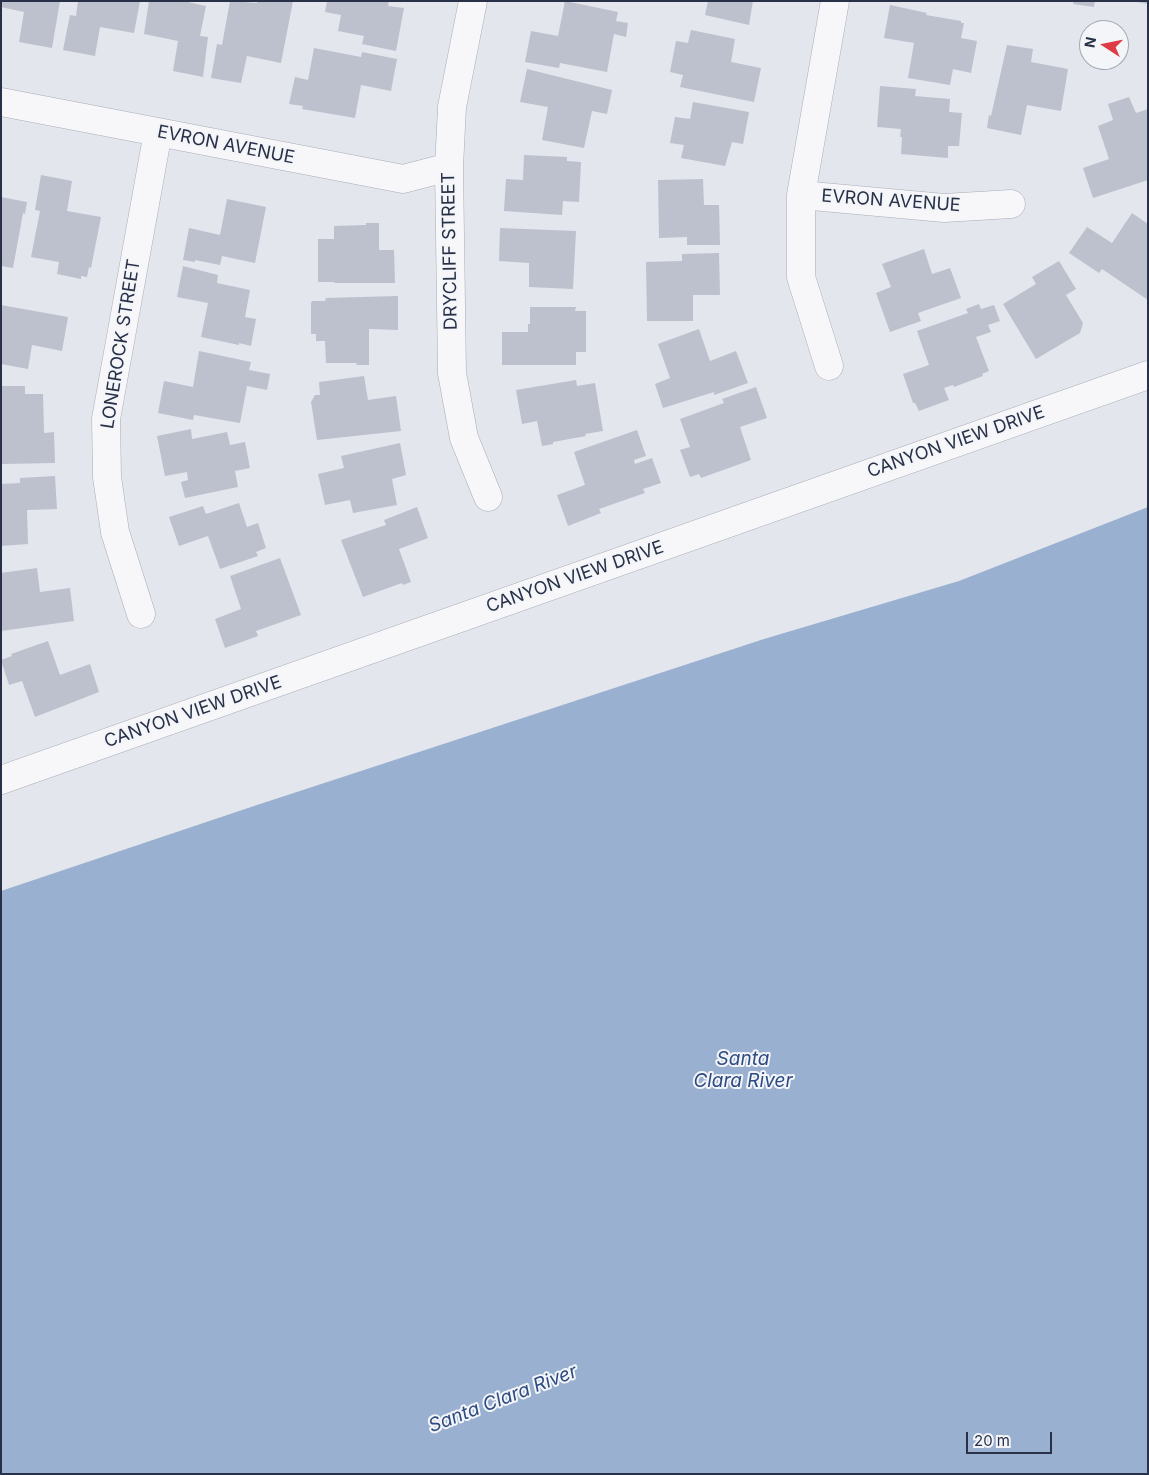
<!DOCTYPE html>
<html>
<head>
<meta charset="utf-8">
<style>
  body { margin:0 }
  #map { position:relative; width:1149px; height:1475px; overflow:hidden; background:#e3e6ed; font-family:Inter,sans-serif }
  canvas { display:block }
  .frame { position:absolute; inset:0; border:2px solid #283147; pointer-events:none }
  .north { position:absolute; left:1079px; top:20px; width:50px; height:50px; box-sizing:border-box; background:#f3f5f9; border:1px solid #a2a7b2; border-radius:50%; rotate:281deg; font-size:14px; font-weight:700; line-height:20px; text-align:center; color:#283147 }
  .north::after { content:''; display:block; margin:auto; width:18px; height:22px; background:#de3b46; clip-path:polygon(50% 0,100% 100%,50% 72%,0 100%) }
  .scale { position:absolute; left:966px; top:1432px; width:86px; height:22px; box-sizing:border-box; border:2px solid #283147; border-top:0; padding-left:6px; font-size:15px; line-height:18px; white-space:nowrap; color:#283147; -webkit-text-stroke:4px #f3f5f9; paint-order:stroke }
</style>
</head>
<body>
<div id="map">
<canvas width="1149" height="1475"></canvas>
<div class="frame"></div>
<div class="north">N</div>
<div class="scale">20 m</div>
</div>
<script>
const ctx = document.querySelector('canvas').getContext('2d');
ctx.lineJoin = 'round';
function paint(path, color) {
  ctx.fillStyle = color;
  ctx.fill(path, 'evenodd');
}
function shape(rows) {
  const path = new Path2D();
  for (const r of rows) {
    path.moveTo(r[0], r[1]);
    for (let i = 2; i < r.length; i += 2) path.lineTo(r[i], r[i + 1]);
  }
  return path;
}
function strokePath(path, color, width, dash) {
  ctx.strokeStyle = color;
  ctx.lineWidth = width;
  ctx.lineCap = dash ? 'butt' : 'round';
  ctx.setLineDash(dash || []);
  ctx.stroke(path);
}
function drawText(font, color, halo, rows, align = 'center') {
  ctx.font = font + ' Inter,sans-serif';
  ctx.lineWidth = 4;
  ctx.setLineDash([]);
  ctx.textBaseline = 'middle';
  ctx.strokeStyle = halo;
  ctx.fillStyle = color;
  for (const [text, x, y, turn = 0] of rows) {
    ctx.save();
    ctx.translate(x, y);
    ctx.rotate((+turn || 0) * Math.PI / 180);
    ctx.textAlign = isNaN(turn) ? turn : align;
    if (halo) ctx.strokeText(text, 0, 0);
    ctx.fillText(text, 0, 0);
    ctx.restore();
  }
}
const water = shape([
  [1148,507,1148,1474,1,1474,1,891,254,806,764,639,959,581]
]);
const building = shape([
  [2,1,60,1,52,48,19,42,24,12,1,7],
  [78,1,140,1,134,33,100,27,95,56,63,50,70,15,76,16],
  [149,1,183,1,206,6,200,36,208,37,203,77,173,71,178,41,144,34],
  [230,1,257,3,257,1,293,1,281,63,247,56,241,83,211,78,217,44,222,45],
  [327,1,389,1,388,6,404,8,396,51,362,44,364,36,338,31,341,15,325,12],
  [565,1,618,12,616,21,628,23,626,37,614,34,607,72,560,63,559,68,525,62,531,31,558,36],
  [708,1,753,1,749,25,705,15],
  [1074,1,1095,1,1094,7,1073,4],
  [1136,1,1148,1,1148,4,1136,2],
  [890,5,927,13,926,15,961,21,961,23,964,23,961,38,977,41,971,73,953,69,950,85,908,78,914,43,884,38],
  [691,30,735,39,731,62,761,68,754,102,680,87,683,75,670,72,676,41,688,43],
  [1007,45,1033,49,1031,62,1068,69,1061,111,1027,105,1021,135,987,128,989,115,991,116],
  [314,48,361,57,362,52,397,59,391,91,361,85,355,118,302,109,303,106,289,104,295,77,308,80],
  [527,69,612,90,607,114,592,111,584,148,542,140,548,107,520,102],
  [880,86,916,89,915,96,950,99,949,112,962,113,959,146,948,146,948,158,901,154,902,137,900,137,901,129,877,127],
  [1129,97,1136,113,1148,109,1148,180,1093,198,1083,168,1109,159,1098,126,1113,120,1108,104],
  [693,102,749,112,743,144,732,142,725,166,681,158,684,145,670,143,675,117,690,119],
  [524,155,567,157,567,161,581,162,579,202,563,201,562,215,504,211,506,179,523,180],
  [41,175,72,181,67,211,101,217,91,268,89,267,87,277,81,276,81,279,57,274,59,262,31,257,40,211,35,210],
  [703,179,704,205,719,205,720,245,687,245,687,237,659,238,658,180],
  [1,197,27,202,25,214,23,213,13,268,1,266],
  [227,199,266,207,255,263,222,256,220,265,195,260,195,262,183,260,189,228,220,235],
  [1132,213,1148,224,1148,300,1102,269,1099,273,1069,253,1087,227,1112,243],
  [366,223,379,223,379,250,394,250,395,283,334,283,335,282,318,282,318,239,334,239,334,226,366,225],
  [500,228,576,231,573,289,529,287,529,263,499,261],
  [924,249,932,274,950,268,961,298,918,313,921,321,890,332,876,293,891,287,882,264],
  [719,253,720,295,693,295,693,321,647,321,646,262,682,261,682,254],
  [1059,261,1076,289,1066,295,1083,323,1080,333,1036,359,1003,304,1036,284,1032,277],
  [183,266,218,275,217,283,250,290,245,317,256,319,251,346,239,343,239,345,201,337,208,303,177,297],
  [398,296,398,330,369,329,369,365,356,365,357,363,326,363,325,341,316,341,316,334,311,334,311,303,312,301,325,301,326,298],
  [979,304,981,309,994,305,1000,321,988,325,991,332,976,337,989,371,982,374,983,376,954,387,953,385,944,388,949,400,919,411,915,403,913,403,903,374,929,365,917,331,968,313,966,309],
  [1,305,68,317,62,351,32,345,28,369,1,364],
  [530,307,576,307,575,311,586,311,586,352,576,352,576,365,502,365,502,332,528,332,528,324,530,324],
  [699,329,710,361,736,351,748,383,714,395,714,392,663,408,655,384,670,378,658,344],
  [199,351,251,362,249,370,270,374,267,390,247,386,240,423,194,415,193,420,158,413,164,381,193,387],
  [364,376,368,400,396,396,401,431,317,440,311,402,315,395,320,395,319,382],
  [576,380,577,386,595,383,603,431,585,434,586,436,553,442,553,444,542,446,537,421,522,424,516,390],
  [1,386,25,386,25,394,43,394,44,433,54,432,55,463,1,464],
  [756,387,767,418,740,427,751,460,701,478,699,474,690,477,680,450,690,447,680,419,724,403,722,399],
  [191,429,192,439,227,432,230,445,245,442,250,468,235,471,238,487,185,498,181,482,188,480,187,472,165,476,157,436],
  [637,430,646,456,634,460,635,464,652,458,661,483,643,489,645,493,599,509,601,513,568,526,557,495,585,485,574,452],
  [400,443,406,475,392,479,397,505,353,513,350,500,325,505,318,474,344,468,341,456],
  [55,476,57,509,27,510,28,544,1,546,1,484,20,483,20,478],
  [239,503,247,527,258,523,266,548,256,552,258,556,220,569,208,536,179,546,169,517,203,506,206,514],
  [417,507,428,538,399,549,411,582,403,585,402,583,363,597,341,540,386,525,384,520],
  [280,558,301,615,256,631,258,636,225,648,215,619,241,609,230,576],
  [37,568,40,592,70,588,74,621,1,631,1,573],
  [48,641,60,675,90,664,99,692,35,717,22,681,9,685,1,660,12,656,11,654]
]);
const minor = shape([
  [473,1,452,107,449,167,452,373,464,438,488,497],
  [1,102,403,179,449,167],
  [801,195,944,208,1011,204],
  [829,366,801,277,801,195,835,1],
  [141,614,115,532,107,477,106,419,158,132],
  [1,780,1148,375]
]);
const streetNames = [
  ["EVRON AVENUE",226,145,11],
  ["EVRON AVENUE",891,201,4],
  ["DRYCLIFF STREET",450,251,-91],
  ["LONEROCK STREET",121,344,-81],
  ["CANYON VIEW DRIVE",956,442,-19],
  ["CANYON VIEW DRIVE",575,577,-19],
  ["CANYON VIEW DRIVE",193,712,-19]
];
const waterNames = [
  ["Santa",743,1059],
  ["Clara River",743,1081],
  ["Santa Clara River",503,1399,-21]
];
paint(water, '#9ab0d0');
paint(building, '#bcc1cd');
strokePath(minor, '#a7acb8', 29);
strokePath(minor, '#f7f7fa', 28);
drawText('18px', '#283147', '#f3f5f9', streetNames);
drawText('italic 19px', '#2d4b81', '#f3f5f9', waterNames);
</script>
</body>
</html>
